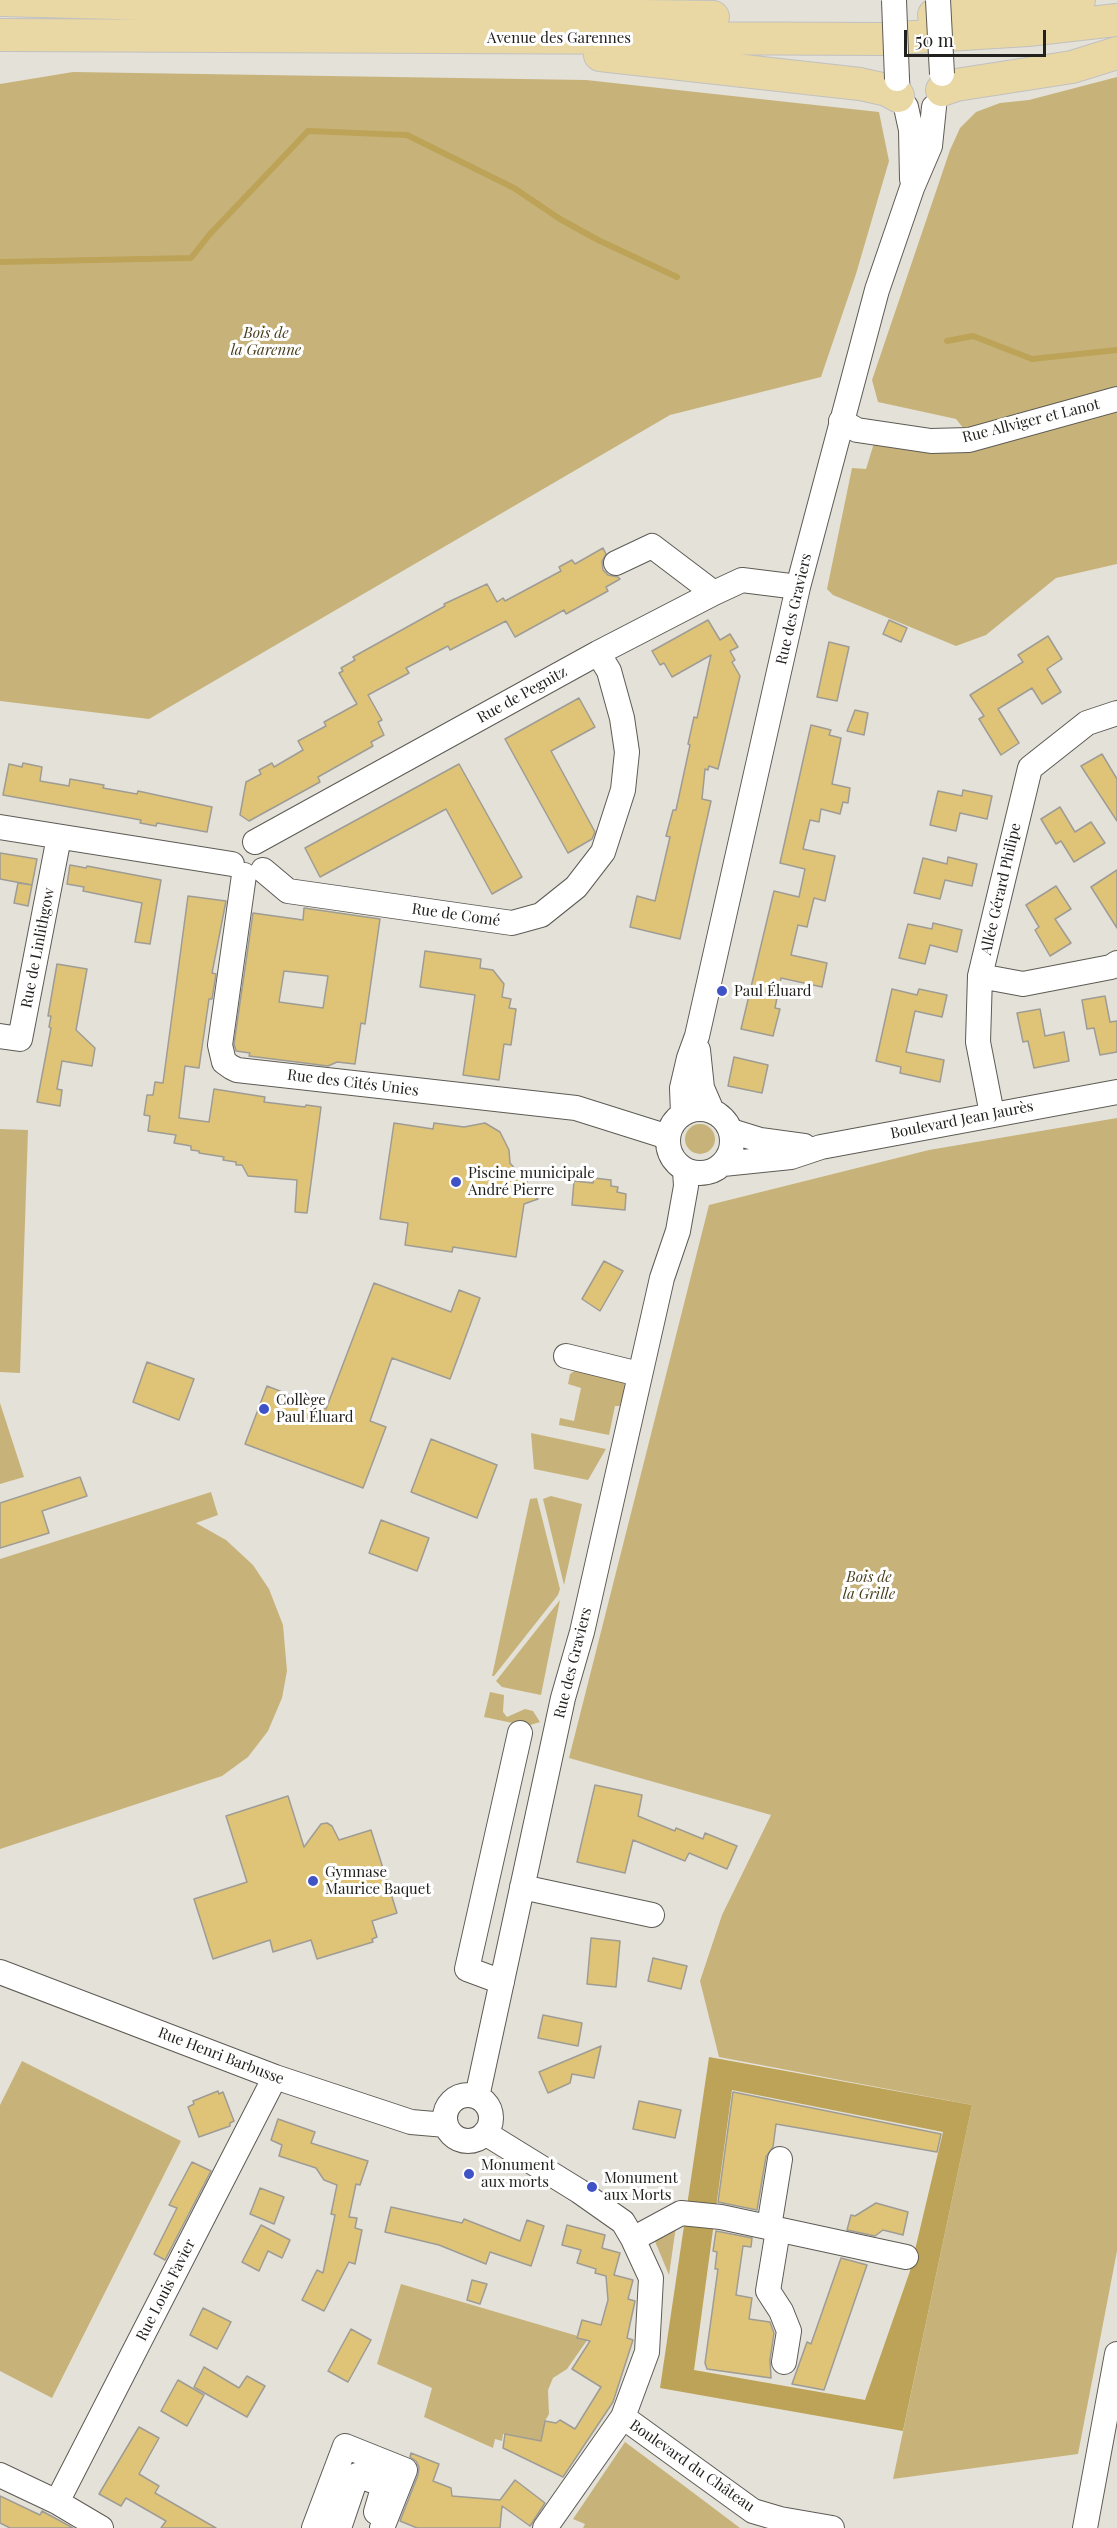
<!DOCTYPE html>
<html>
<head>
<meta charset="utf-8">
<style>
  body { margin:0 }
  #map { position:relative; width:1117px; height:2528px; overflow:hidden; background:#e4e1d9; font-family:"Playfair Display",serif }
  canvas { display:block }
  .scale { position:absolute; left:904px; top:30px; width:142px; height:27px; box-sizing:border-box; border:3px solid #22211e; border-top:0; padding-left:8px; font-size:18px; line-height:21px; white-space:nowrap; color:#22211e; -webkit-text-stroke:4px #fff; paint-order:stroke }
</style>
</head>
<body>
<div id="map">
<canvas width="1117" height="2528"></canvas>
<div class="scale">50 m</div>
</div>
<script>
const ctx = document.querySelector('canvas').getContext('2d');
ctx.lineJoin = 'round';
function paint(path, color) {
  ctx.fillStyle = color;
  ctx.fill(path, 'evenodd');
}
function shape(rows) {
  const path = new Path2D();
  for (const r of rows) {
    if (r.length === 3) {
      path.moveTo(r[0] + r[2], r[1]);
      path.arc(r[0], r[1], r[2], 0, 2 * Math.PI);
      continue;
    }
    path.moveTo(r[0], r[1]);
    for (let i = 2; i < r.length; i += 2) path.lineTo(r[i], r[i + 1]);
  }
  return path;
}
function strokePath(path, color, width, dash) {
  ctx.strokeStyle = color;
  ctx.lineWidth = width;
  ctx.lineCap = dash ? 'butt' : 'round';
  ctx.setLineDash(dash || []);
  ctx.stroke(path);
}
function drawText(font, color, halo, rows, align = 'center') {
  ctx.font = font + ' "Playfair Display",serif';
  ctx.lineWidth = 6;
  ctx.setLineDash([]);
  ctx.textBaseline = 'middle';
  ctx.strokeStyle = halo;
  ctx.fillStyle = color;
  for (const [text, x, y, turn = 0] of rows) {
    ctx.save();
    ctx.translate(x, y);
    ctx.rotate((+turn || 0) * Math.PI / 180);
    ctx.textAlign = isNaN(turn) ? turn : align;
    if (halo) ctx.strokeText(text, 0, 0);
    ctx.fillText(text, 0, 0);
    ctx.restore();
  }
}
const green = shape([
  [73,72,586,80,879,112,889,161,856,274,821,377,670,415,149,719,0,701,0,84],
  [1117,77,1117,564,1056,578,986,635,956,646,833,595,827,589,852,468,866,469,874,443,968,434,956,419,878,402,872,380,950,150,960,128,976,112,1000,103,1029,100],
  [1117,1118,1117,2251,1078,2454,893,2479,972,2105,719,2057,700,1981,722,1915,771,1815,569,1758,709,1205,929,1150],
  [700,1139,15],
  [0,1129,28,1130,20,1373,0,1372],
  [579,1368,623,1380,625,1386,621,1406,615,1406,609,1435,559,1425,560,1418,574,1421,581,1388,568,1384,570,1374],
  [0,1403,24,1477,0,1484],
  [531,1433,606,1449,588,1480,534,1469],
  [211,1492,218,1515,196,1523,226,1540,253,1565,269,1589,283,1625,287,1671,282,1698,268,1731,248,1757,222,1776,0,1849,0,1559],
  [551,1496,582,1504,564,1585,543,1499],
  [537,1498,560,1589,558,1595,494,1676,492,1676,530,1499],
  [560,1600,541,1695,502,1687,496,1681],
  [490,1692,504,1695,503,1712,507,1717,525,1709,533,1711,540,1722,527,1726,484,1717],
  [22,2061,181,2141,52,2398,0,2371,0,2105],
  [676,2226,669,2275,654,2239],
  [401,2284,588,2339,567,2369,553,2378,548,2390,549,2414,545,2421,541,2441,503,2434,502,2441,495,2439,493,2448,424,2417,432,2388,377,2364],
  [625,2442,683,2485,740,2528,583,2528,585,2524,573,2519]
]);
const water = shape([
  [709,2057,972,2105,903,2431,660,2388],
  [732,2090,943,2132,910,2271,865,2400,694,2370]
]);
const stream = shape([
  [0,262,191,258,210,234,308,131,407,135,514,188,560,219,598,240,677,277],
  [947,341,973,336,1032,359,1117,350]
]);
const building = shape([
  [603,548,606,554,602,561,603,570,608,575,618,577,620,579,606,587,608,591,566,614,564,610,515,637,506,621,450,650,448,646,406,668,409,673,368,695,382,720,378,722,384,735,371,742,373,746,318,777,320,782,249,821,240,815,246,782,261,774,259,770,272,763,274,767,303,750,298,741,326,726,324,722,357,704,339,673,343,671,341,668,355,660,353,657,445,606,444,604,487,584,497,602,503,598,505,601,561,571,559,567,572,560,575,564,603,548],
  [708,620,720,640,730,634,738,647,730,651,735,660,732,662,740,676,718,769,709,766,708,770,705,769,702,799,711,801,680,939,630,927,637,896,655,901,670,837,666,836,673,810,676,810,690,745,688,744,694,717,697,718,711,655,672,677,664,663,660,665,652,651,708,620],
  [889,620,907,628,901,642,883,634,889,620],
  [1048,636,1062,659,1047,669,1061,692,1042,704,1032,688,998,709,1019,743,1001,755,979,719,984,716,970,695,1023,662,1018,655,1048,636],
  [829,642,849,647,837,701,817,697,829,642],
  [579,698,595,727,551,751,595,832,592,839,568,853,505,739,579,698],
  [855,710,868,713,864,735,847,731,855,710],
  [811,725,831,730,829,735,841,738,832,784,850,788,848,803,843,802,840,814,821,809,819,822,810,820,803,849,835,856,825,901,814,898,807,927,798,925,791,955,827,963,822,987,781,978,775,1008,780,1009,773,1036,741,1029,774,891,799,897,805,869,780,863,811,725],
  [1102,754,1117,779,1117,821,1081,766,1102,754],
  [23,763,42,767,40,781,69,786,70,779,104,785,103,788,137,794,138,791,212,807,207,832,157,823,156,826,140,823,141,820,3,795,9,764,22,767,23,763],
  [459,764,522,877,492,894,446,809,320,877,305,848,459,764],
  [963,790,992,796,987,819,960,813,956,831,930,825,938,791,962,796,963,790],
  [1060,807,1075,832,1091,822,1105,843,1074,862,1061,841,1056,844,1041,819,1060,807],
  [0,853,37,859,32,885,0,879,0,853],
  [948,857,977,864,972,886,945,880,940,899,914,893,923,858,947,864,948,857],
  [70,865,86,868,87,866,161,880,150,944,135,942,142,903,83,891,84,887,67,884,70,865],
  [1117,870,1117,928,1091,887,1117,870],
  [18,883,32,885,28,906,14,903,18,883],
  [1056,886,1071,909,1055,919,1071,943,1050,956,1035,930,1039,927,1026,905,1056,886],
  [188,896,226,901,212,973,216,974,212,999,209,999,199,1068,185,1066,179,1118,209,1122,214,1089,265,1097,264,1102,305,1107,306,1105,321,1107,307,1213,295,1212,297,1180,248,1176,242,1165,236,1165,236,1162,223,1160,224,1157,199,1153,199,1151,191,1150,191,1146,174,1143,176,1135,148,1131,150,1116,144,1115,147,1095,153,1095,155,1082,163,1083,188,896],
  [304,908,380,919,365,1024,361,1023,355,1064,337,1062,328,1066,249,1056,250,1053,236,1051,234,1044,253,913,303,920,304,908],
  [284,971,328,976,323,1008,279,1002,284,971],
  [933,923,962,930,957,952,930,945,925,964,899,958,908,924,932,929,933,923],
  [425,951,481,959,480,968,493,970,504,984,502,997,511,999,509,1008,516,1009,511,1045,504,1044,499,1080,463,1075,475,995,420,987,425,951],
  [57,964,87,969,76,1030,95,1048,92,1066,62,1061,57,1089,62,1090,60,1106,37,1102,51,1028,49,1027,51,1016,48,1016,57,964],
  [892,989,917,995,919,989,947,995,942,1017,915,1011,906,1052,944,1060,940,1082,900,1073,901,1067,876,1061,892,989],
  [1105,996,1110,1022,1117,1021,1117,1052,1100,1055,1094,1028,1087,1029,1082,1000,1105,996],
  [1040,1009,1045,1036,1064,1032,1069,1061,1034,1068,1028,1041,1023,1042,1017,1013,1040,1009],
  [734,1057,768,1065,762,1093,728,1086,734,1057],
  [394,1123,433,1129,434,1123,464,1127,485,1123,500,1132,509,1150,510,1163,516,1170,528,1175,526,1189,538,1199,524,1204,516,1257,453,1247,452,1252,405,1245,408,1223,380,1219,394,1123],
  [594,1178,611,1180,611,1186,618,1187,617,1192,626,1194,625,1210,572,1205,574,1181,593,1183,594,1178],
  [604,1261,623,1271,600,1311,582,1299,604,1261],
  [374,1283,451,1312,459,1290,480,1298,450,1379,392,1358,370,1421,386,1427,363,1488,245,1444,267,1386,326,1409,374,1283],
  [147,1362,194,1379,179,1420,133,1402,147,1362],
  [431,1439,497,1465,477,1518,411,1492,431,1439],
  [80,1477,87,1496,42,1511,49,1533,0,1548,0,1503,80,1477],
  [381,1520,429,1538,417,1571,369,1553,381,1520],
  [595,1785,642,1795,638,1816,675,1831,676,1828,703,1839,705,1833,737,1846,727,1869,689,1853,685,1861,633,1840,625,1873,577,1862,595,1785],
  [288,1796,304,1847,321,1824,327,1823,332,1826,339,1840,371,1830,397,1913,372,1921,377,1937,372,1939,373,1942,317,1959,311,1940,273,1952,270,1940,213,1959,194,1899,247,1882,226,1816,288,1796],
  [591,1938,620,1941,616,1987,587,1984,591,1938],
  [653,1958,687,1966,681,1989,648,1981,653,1958],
  [543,2015,582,2023,578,2046,538,2038,543,2015],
  [601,2046,594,2078,572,2074,570,2083,548,2093,539,2072,601,2046],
  [218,2091,219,2094,223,2092,234,2121,230,2123,230,2126,199,2137,188,2107,194,2104,193,2101,218,2091],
  [733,2092,941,2134,937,2152,776,2124,773,2147,766,2157,757,2210,718,2202,733,2092],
  [639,2101,681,2110,675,2138,633,2129,639,2101],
  [278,2119,315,2132,311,2143,368,2161,360,2185,356,2184,349,2217,357,2218,355,2228,362,2230,355,2264,349,2262,324,2311,302,2300,317,2270,323,2273,335,2215,331,2214,337,2185,324,2180,316,2168,279,2156,282,2145,271,2140,278,2119],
  [192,2162,211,2171,165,2260,154,2254,177,2208,169,2205,192,2162],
  [260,2188,284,2197,274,2224,250,2214,260,2188],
  [876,2203,908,2212,903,2235,883,2230,875,2236,847,2230,851,2215,855,2216,876,2203],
  [391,2207,462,2223,464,2219,520,2241,527,2220,544,2226,531,2266,490,2252,486,2264,439,2245,385,2232,391,2207],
  [261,2225,290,2240,282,2258,268,2251,259,2271,242,2262,261,2225],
  [567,2225,605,2235,602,2248,620,2253,614,2275,633,2280,628,2299,635,2301,627,2338,633,2340,613,2402,563,2477,503,2448,505,2434,541,2441,545,2421,556,2423,560,2420,575,2429,601,2387,572,2369,590,2341,577,2338,582,2320,601,2325,608,2300,606,2276,595,2273,596,2269,577,2263,581,2250,562,2245,567,2225],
  [716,2231,752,2238,751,2247,743,2246,736,2295,752,2298,749,2319,770,2322,774,2333,770,2360,771,2378,707,2369,705,2363,718,2269,715,2269,717,2252,713,2251,716,2231],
  [841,2258,867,2265,824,2390,792,2384,807,2342,811,2344,841,2258],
  [472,2280,487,2284,480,2304,467,2300,472,2280],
  [203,2308,231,2322,217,2349,190,2335,203,2308],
  [351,2329,371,2340,348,2382,328,2371,351,2329],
  [204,2367,239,2388,247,2376,265,2386,247,2417,194,2387,204,2367],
  [178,2380,204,2395,187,2426,161,2411,178,2380],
  [139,2427,159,2438,139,2474,159,2486,155,2493,216,2528,161,2528,166,2521,126,2498,121,2506,99,2494,139,2427],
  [411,2453,439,2464,433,2481,451,2488,452,2496,500,2500,515,2480,545,2503,530,2526,502,2506,500,2528,417,2528,400,2521,418,2475,419,2467,416,2461,410,2457,411,2453],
  [0,2496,40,2515,42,2511,73,2528,10,2528,0,2523,0,2496]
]);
const minor = shape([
  [897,79,898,96,906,107,911,130,912,179],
  [841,421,857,430,931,441,969,440,1117,399],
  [616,563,652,546,714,593],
  [0,827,232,864],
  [255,842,598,653,714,593,742,580,798,587],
  [263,870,288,891,512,923,541,915,576,887,603,852,623,790,627,752,622,718,609,671,598,653],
  [244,875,220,1045,224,1062,231,1067,237,1070,576,1108,668,1137],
  [980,976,1023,984,1111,967,1117,963],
  [0,1036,20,1039,59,837],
  [698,1050,702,1088,712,1111],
  [700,1141,32],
  [683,1114,682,1088,689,1058,697,1036,798,587,877,290,912,188,930,146,934,107],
  [992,1114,978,1042,980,976,1030,768,1087,723,1117,713],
  [731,1131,760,1140,804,1146],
  [723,1164,791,1157,821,1147,1117,1092],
  [566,1356,639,1374],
  [522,1887,652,1915],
  [0,1972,275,2077,411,2122,446,2125],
  [502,1982,467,1969,520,1733],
  [468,2118,23],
  [477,2097,563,1698,582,1632,662,1278,678,1231,686,1186,685,1170],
  [485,2133,579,2191,623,2222,633,2239,651,2278,647,2352,623,2417,545,2528],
  [769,2227,780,2159],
  [778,2230,768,2291,781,2311,789,2331,784,2362],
  [633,2239,681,2213,721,2217,906,2257],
  [623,2417,753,2511,780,2519,832,2528],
  [0,2475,57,2502,101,2528],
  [57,2502,275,2077],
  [314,2528,345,2446,405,2470,382,2528],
  [339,2528,357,2475,384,2485,376,2512],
  [1085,2528,1117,2354]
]);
const major = shape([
  [0,0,573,15,713,17],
  [934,15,1079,0],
  [0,35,882,39,1028,30,1117,20],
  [600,55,860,84,887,90,898,96],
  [942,90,956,85,1072,67,1117,53]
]);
const minorBridge = shape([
  [894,0,897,79],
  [938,0,942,74]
]);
const markers = [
  [722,991,6,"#3f52c6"],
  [456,1182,6,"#3f52c6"],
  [264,1409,6,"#3f52c6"],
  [313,1881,6,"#3f52c6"],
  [469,2174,6,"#3f52c6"],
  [592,2187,6,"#3f52c6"]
];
const streetNames = [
  ["Avenue des Garennes",559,38],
  ["Rue Allviger et Lanot",1031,421,-14],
  ["Rue des Graviers",794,609,-77],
  ["Rue de Pegnitz",522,695,-29],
  ["Allée Gérard Philipe",1001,889,-77],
  ["Rue de Comé",456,915,8],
  ["Rue de Linlithgow",38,948,-79],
  ["Rue des Cités Unies",353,1083,7],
  ["Boulevard Jean Jaurès",962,1120,-11],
  ["Rue des Graviers",573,1663,-76],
  ["Rue Henri Barbusse",221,2056,21],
  ["Rue Louis Favier",166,2290,-63],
  ["Boulevard du Château",692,2466,35]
];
const parkNames = [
  ["Bois de",266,333],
  ["la Garenne",266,350],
  ["Bois de",869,1577],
  ["la Grille",869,1594]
];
const poiNames = [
  ["Paul Éluard",734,991],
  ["Piscine municipale",468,1173],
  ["André Pierre",468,1190],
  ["Collège",276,1400],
  ["Paul Éluard",276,1417],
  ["Gymnase",325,1872],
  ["Maurice Baquet",325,1889],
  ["Monument",481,2165],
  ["aux morts",481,2182],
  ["Monument",604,2178],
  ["aux Morts",604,2195]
];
paint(green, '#c7b37a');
paint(water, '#bda357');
strokePath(stream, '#bda357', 6);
paint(building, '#dfc477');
strokePath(building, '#9e9c94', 1.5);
strokePath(minor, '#5d5b54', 26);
strokePath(major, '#c1c1c0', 34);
strokePath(minor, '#fff', 24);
strokePath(major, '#e9d7a4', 32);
strokePath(minorBridge, '#5d5b54', 26, []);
strokePath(minorBridge, '#fff', 24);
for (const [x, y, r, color] of markers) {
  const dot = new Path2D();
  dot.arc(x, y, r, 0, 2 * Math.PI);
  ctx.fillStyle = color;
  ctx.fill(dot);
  strokePath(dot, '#fff', 2);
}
drawText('15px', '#22211e', '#fff', streetNames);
drawText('italic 15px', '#483d1b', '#fff', parkNames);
drawText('15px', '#22211e', '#fff', poiNames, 'left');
</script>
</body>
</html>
